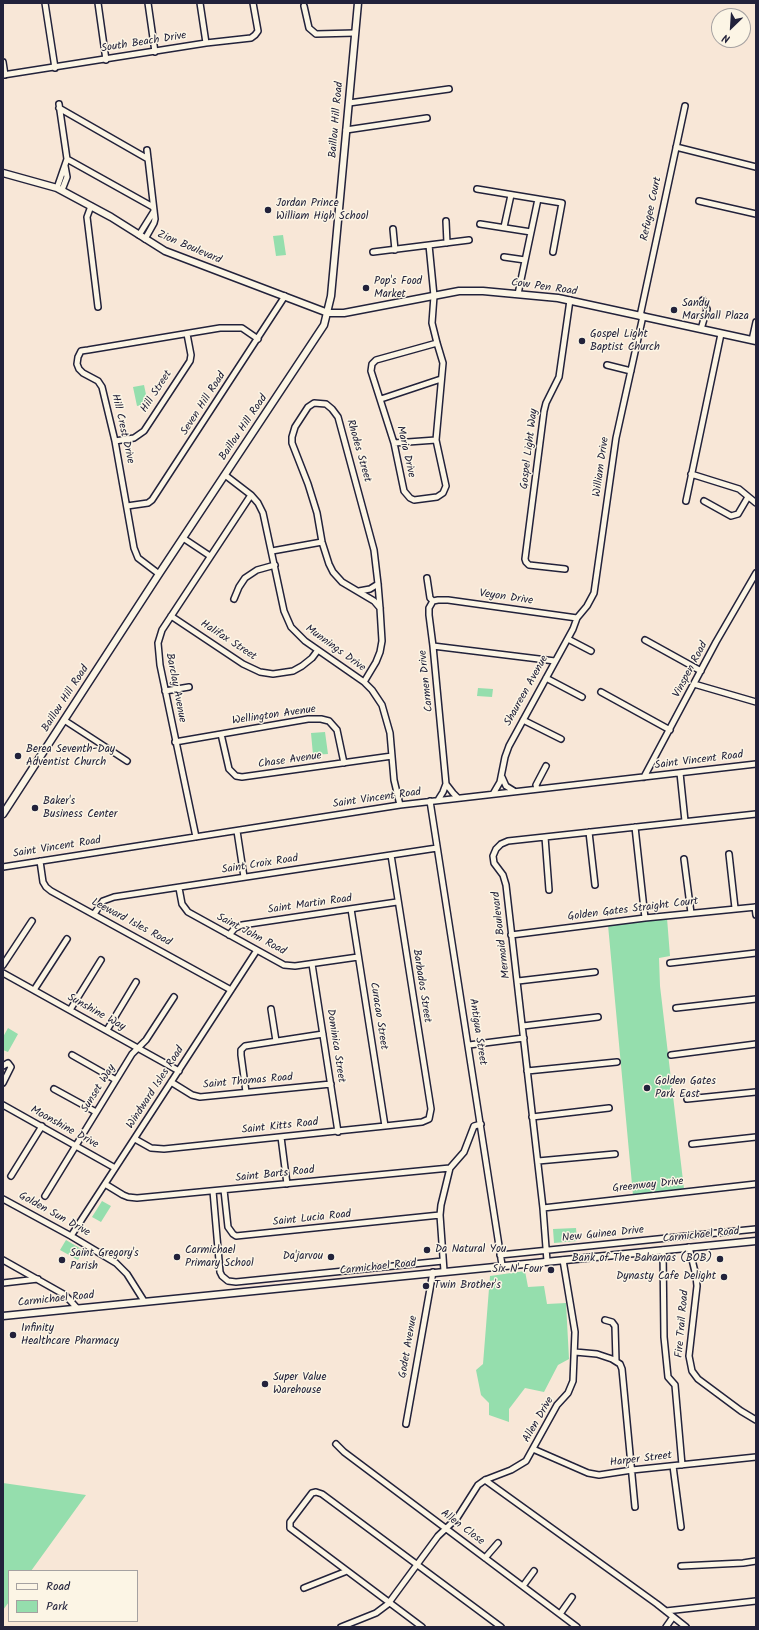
<!DOCTYPE html>
<html>
<head>
<meta charset="utf-8">
<style>
  body { margin:0 }
  #map { position:relative; width:759px; height:1630px; overflow:hidden; background:#f8e7d7; font-family:Kalam,sans-serif }
  canvas { display:block }
  .frame { position:absolute; inset:0; border:4px solid #22223b; pointer-events:none }
  .legend { position:absolute; left:8px; top:1570px; width:130px; height:52px; box-sizing:border-box; background:#fcf5e5; border:1px solid #a5a1a1; margin:0; padding:5px 7px; list-style:none; font-size:12px; color:#22223b }
  .legend li { display:flex; align-items:center; gap:8px; height:20px }
  .legend b { width:20px; border:1px solid #a5a1a1 }
  .north { position:absolute; left:711px; top:8px; width:40px; height:40px; box-sizing:border-box; background:#fcf5e5; border:1px solid #a5a1a1; border-radius:50%; rotate:205deg; font-size:11px; font-weight:700; line-height:16px; text-align:center; color:#22223b }
  .north::after { content:''; display:block; margin:auto; width:14px; height:18px; background:#22223b; clip-path:polygon(50% 0,100% 100%,50% 72%,0 100%) }
</style>
</head>
<body>
<div id="map">
<canvas width="759" height="1630"></canvas>
<div class="frame"></div>
<ul class="legend">
<li><b style="height:5px;background:#fcf5e5"></b>Road</li>
<li><b style="height:11px;background:#95dead"></b>Park</li>
</ul>
<div class="north">N</div>
</div>
<script>
const ctx = document.querySelector('canvas').getContext('2d');
ctx.lineJoin = 'round';
function paint(path, color) {
  ctx.fillStyle = color;
  ctx.fill(path, 'evenodd');
}
function shape(rows) {
  const path = new Path2D();
  for (const r of rows) {
    path.moveTo(r[0], r[1]);
    for (let i = 2; i < r.length; i += 2) path.lineTo(r[i], r[i + 1]);
  }
  return path;
}
function strokePath(path, color, width, dash) {
  ctx.strokeStyle = color;
  ctx.lineWidth = width;
  ctx.lineCap = dash ? 'butt' : 'round';
  ctx.setLineDash(dash || []);
  ctx.stroke(path);
}
function drawText(font, color, halo, rows, align = 'center') {
  ctx.font = font + ' Kalam,sans-serif';
  ctx.lineWidth = 3;
  ctx.setLineDash([]);
  ctx.textBaseline = 'middle';
  ctx.strokeStyle = halo;
  ctx.fillStyle = color;
  for (const [text, x, y, turn = 0] of rows) {
    ctx.save();
    ctx.translate(x, y);
    ctx.rotate((+turn || 0) * Math.PI / 180);
    ctx.textAlign = isNaN(turn) ? turn : align;
    if (halo) ctx.strokeText(text, 0, 0);
    ctx.fillText(text, 0, 0);
    ctx.restore();
  }
}
const green = shape([
  [283,235,286,255,276,256,273,236],
  [144,385,148,404,137,406,133,387],
  [478,688,493,689,492,697,477,696],
  [325,732,328,754,313,755,311,733],
  [667,918,670,956,659,958,660,986,684,1189,633,1195,608,925],
  [8,1028,18,1034,8,1052,3,1050,3,1037],
  [102,1201,111,1206,101,1222,92,1217],
  [576,1228,577,1241,554,1243,553,1229],
  [66,1240,83,1250,78,1260,60,1250],
  [525,1271,528,1287,544,1286,547,1304,566,1303,569,1359,558,1365,544,1392,525,1388,509,1409,509,1422,489,1415,489,1403,481,1395,476,1370,483,1364,490,1276],
  [3,1483,86,1495,31,1571,9,1571,9,1602,3,1610]
]);
const minor = shape([
  [45,3,55,68],
  [98,3,106,60],
  [148,3,155,52],
  [200,3,206,43],
  [304,6,309,28,316,34,355,33],
  [3,62,5,75],
  [3,75,206,43,251,38,255,35,258,31,253,3],
  [349,103,449,89],
  [59,108,148,159],
  [346,130,427,118],
  [676,147,756,167],
  [67,159,153,207],
  [57,188,67,159,59,104],
  [477,189,562,203,553,252],
  [62,190,67,177,65,166],
  [699,201,756,214],
  [91,206,87,217,98,307],
  [446,221,447,243],
  [480,224,531,232],
  [504,227,511,195],
  [393,229,395,250],
  [139,235,154,211],
  [145,239,154,223,155,219,147,150],
  [429,245,434,296,432,323,437,343,443,363,436,440,446,486,443,493,437,497,414,500,410,498,404,491,394,443,371,371,372,364,376,360,437,343],
  [373,252,469,240],
  [504,257,525,260],
  [518,294,538,199],
  [640,316,685,106],
  [701,329,707,309,703,300],
  [752,340,756,322],
  [607,365,631,371],
  [381,399,441,379],
  [115,441,134,438,144,431,190,361,191,355,187,334],
  [394,443,436,440],
  [691,474,739,489,756,503],
  [225,475,251,495,258,503,263,513,284,611,291,627,305,641,364,682,372,690,382,705,390,733,394,780,400,805],
  [686,501,721,334],
  [704,501,731,516,738,514,748,497],
  [127,506,148,503,152,500,285,296],
  [183,538,210,556],
  [272,551,322,542],
  [565,569,529,565,526,562,525,559,544,411,546,403,559,377,570,300],
  [159,574,138,558,134,548,115,441,102,387,98,381,83,373,79,369,77,364,78,357,81,351,88,350,220,328,242,328,258,339],
  [427,578,430,598,433,601],
  [359,591,370,589,378,584],
  [234,599,239,587,245,578,257,570,275,565],
  [433,601,429,608,429,615,433,646,446,784,443,792,438,800],
  [433,601,438,600,448,600,577,618],
  [171,616,243,664,260,672,273,674,293,671,302,666,312,658,318,650],
  [568,639,591,651],
  [645,640,701,671],
  [433,646,555,661],
  [546,678,582,697],
  [364,682,376,662,380,652,382,641,380,608,378,584,374,550,338,417,332,409,326,404,314,403,308,407,295,427,292,437,292,443,308,484,317,513,322,542,329,564,333,572,342,582,374,601,380,608],
  [694,684,756,702],
  [165,691,189,687],
  [601,692,670,730],
  [64,720,127,761],
  [523,720,561,739],
  [221,734,229,769,236,776,242,777,392,756],
  [175,742,308,719,321,719,329,721,337,730,344,763],
  [680,773,685,821],
  [502,777,506,786,514,791],
  [644,777,716,642,756,573],
  [446,784,453,793,458,798],
  [537,789,536,785,546,766],
  [493,794,500,782,505,757,509,746,573,629,577,618,587,606,594,593,616,438,643,316],
  [430,801,502,1265],
  [635,827,645,918],
  [237,831,244,877],
  [589,832,595,885],
  [196,837,160,665,158,643,162,630,251,495],
  [545,837,549,890],
  [729,854,735,908],
  [684,859,691,913],
  [40,861,43,882,46,887,51,891,231,990],
  [3,867,400,805,756,764],
  [179,888,182,904,188,912,284,965,295,966,358,957],
  [755,907,756,915],
  [351,909,385,1126],
  [94,914,103,901,114,897,437,848],
  [229,935,235,928,242,925,397,902],
  [511,935,645,918,756,907],
  [670,963,756,953],
  [312,964,338,1132],
  [3,965,32,921],
  [3,973,179,1071],
  [518,981,595,972],
  [34,990,67,939],
  [676,1008,756,999],
  [271,1009,276,1041],
  [70,1010,101,960],
  [523,1026,598,1017],
  [107,1030,136,982],
  [469,1045,524,1038],
  [72,1055,116,1080],
  [671,1055,756,1044],
  [3,1066,8,1063,11,1067,3,1083],
  [527,1071,617,1062],
  [171,1082,192,1095,200,1097,331,1084],
  [54,1089,96,1112],
  [246,1092,241,1055,241,1050,245,1046,323,1034],
  [687,1099,756,1092],
  [3,1105,115,1168],
  [532,1117,609,1108],
  [281,1137,287,1184],
  [135,1139,151,1148,164,1149,385,1126,422,1122,429,1119,431,1109,391,855],
  [692,1144,756,1137],
  [538,1161,615,1154],
  [11,1176,42,1126],
  [105,1184,123,1195,128,1197,137,1198,450,1168],
  [224,1190,228,1227,233,1234,236,1236,440,1215],
  [213,1191,220,1272,222,1276,228,1281,236,1282,443,1261],
  [45,1196,132,1054,146,1040,174,997],
  [3,1199,71,1236,116,1263,127,1274,144,1301],
  [543,1208,756,1184],
  [71,1236,257,950],
  [689,1247,696,1276,697,1286,689,1356,692,1371,698,1379,741,1411,756,1420],
  [663,1250,664,1337,668,1377,675,1385,682,1465],
  [500,1255,756,1229],
  [3,1260,65,1295,77,1308],
  [547,1261,543,1208,506,885,503,875,494,863,493,856,496,849,501,844,508,841,756,814],
  [444,1271,440,1215,441,1205,450,1168,464,1152,474,1126,481,1124],
  [3,1283,38,1279],
  [605,1320,612,1322,615,1326,616,1361],
  [575,1352,597,1354,612,1359,620,1364,622,1369,635,1507],
  [406,1424,433,1272],
  [336,1444,344,1452,577,1627],
  [533,1449,588,1473,599,1475,632,1470,756,1457],
  [673,1466,681,1527],
  [485,1480,657,1604,686,1627],
  [485,1558,498,1543],
  [681,1566,743,1563,756,1561],
  [523,1586,534,1571],
  [304,1588,347,1571],
  [666,1611,756,1601],
  [560,1614,572,1597],
  [341,1627,376,1613,388,1604,438,1536,457,1518,478,1485,485,1480,511,1470,526,1461,557,1405,568,1393,573,1381,575,1332,563,1260],
  [422,1627,290,1528,290,1522,312,1493,316,1492,322,1494,501,1627],
  [666,1627,673,1617]
]);
const major = shape([
  [3,173,57,188,111,217,165,251,328,313,344,313,459,291,483,291,558,298,756,341],
  [3,814,159,574,324,325,331,296,358,3],
  [3,1316,756,1241]
]);
const markers = [
  [268,210,4,"#22223b"],
  [366,288,4,"#22223b"],
  [674,310,4,"#22223b"],
  [582,341,4,"#22223b"],
  [18,756,4,"#22223b"],
  [35,808,4,"#22223b"],
  [647,1088,4,"#22223b"],
  [427,1250,4,"#22223b"],
  [177,1257,4,"#22223b"],
  [331,1257,4,"#22223b"],
  [720,1259,4,"#22223b"],
  [62,1260,4,"#22223b"],
  [551,1270,4,"#22223b"],
  [724,1277,4,"#22223b"],
  [426,1286,4,"#22223b"],
  [13,1335,4,"#22223b"],
  [265,1384,4,"#22223b"]
];
const streetNames = [
  ["South Beach Drive",144,43,-9],
  ["Baillou Hill Road",337,120,-85],
  ["Refugee Court",652,209,-78],
  ["Zion Boulevard",189,248,23],
  ["Cow Pen Road",544,288,8],
  ["Hill Street",157,392,-57],
  ["Seven Hill Road",204,404,-57],
  ["Baillou Hill Road",244,428,-56],
  ["Hill Crest Drive",122,429,77],
  ["Gospel Light Way",530,449,-83],
  ["Rhodes Street",358,451,74],
  ["Maria Drive",405,452,77],
  ["William Drive",602,467,-82],
  ["Veyon Drive",506,598,8],
  ["Halifax Street",228,641,33],
  ["Munnings Drive",335,649,36],
  ["Vinspen Road",691,670,-62],
  ["Carmen Drive",427,681,-96],
  ["Barclay Avenue",175,688,79],
  ["Shaureen Avenue",527,691,-61],
  ["Baillou Hill Road",66,699,-57],
  ["Wellington Avenue",274,716,-8],
  ["Chase Avenue",290,761,-8],
  ["Saint Vincent Road",699,761,-7],
  ["Saint Vincent Road",377,799,-8],
  ["Saint Vincent Road",57,848,-9],
  ["Saint Croix Road",260,865,-9],
  ["Saint Martin Road",310,905,-8],
  ["Golden Gates Straight Court",633,910,-7],
  ["Leeward Isles Road",131,923,28],
  ["Saint John Road",251,935,28],
  ["Mermaid Boulevard",502,935,-97],
  ["Barbados Street",421,986,81],
  ["Sunshine Way",96,1013,29],
  ["Curacao Street",378,1016,81],
  ["Antigua Street",477,1032,81],
  ["Dominica Street",335,1046,81],
  ["Saint Thomas Road",248,1082,-5],
  ["Windward Isles Road",156,1088,-57],
  ["Sunset Way",99,1089,-58],
  ["Saint Kitts Road",280,1127,-6],
  ["Moonshine Drive",64,1128,29],
  ["Saint Barts Road",275,1175,-6],
  ["Greenway Drive",648,1186,-6],
  ["Golden Sun Drive",54,1215,29],
  ["Saint Lucia Road",312,1219,-6],
  ["New Guinea Drive",603,1235,-6],
  ["Carmichael Road",701,1236,-6],
  ["Carmichael Road",378,1268,-6],
  ["Carmichael Road",56,1300,-6],
  ["Fire Trail Road",683,1324,-85],
  ["Godet Avenue",409,1347,-80],
  ["Allen Drive",539,1420,-60],
  ["Harper Street",641,1460,-7],
  ["Allen Close",462,1528,37]
];
const poiNames = [
  ["Jordan Prince",276,204],
  ["William High School",276,217],
  ["Pop's Food",374,282],
  ["Market",374,295],
  ["Sandy",682,304],
  ["Marshall Plaza",682,317],
  ["Gospel Light",590,335],
  ["Baptist Church",590,348],
  ["Berea Seventh-Day",26,750],
  ["Adventist Church",26,763],
  ["Baker's",43,802],
  ["Business Center",43,815],
  ["Golden Gates",655,1082],
  ["Park East",655,1095],
  ["Da Natural You",435,1250],
  ["Carmichael",185,1251],
  ["Primary School",185,1264],
  ["Saint Gregory's",70,1254],
  ["Parish",70,1267],
  ["Da'jarvou",323,1257,"right"],
  ["Bank of The Bahamas (BOB)",712,1259,"right"],
  ["Six N' Four",543,1270,"right"],
  ["Dynasty Cafe Delight",716,1277,"right"],
  ["Twin Brother's",434,1286],
  ["Infinity",21,1329],
  ["Healthcare Pharmacy",21,1342],
  ["Super Value",273,1378],
  ["Warehouse",273,1391]
];
paint(green, '#95dead');
strokePath(minor, '#22223b', 8);
strokePath(major, '#22223b', 9);
strokePath(minor, '#fcf5e5', 5);
strokePath(major, '#fcf5e5', 6);
for (const [x, y, r, color] of markers) {
  const dot = new Path2D();
  dot.arc(x, y, r, 0, 2 * Math.PI);
  ctx.fillStyle = color;
  ctx.fill(dot);
  strokePath(dot, '#fcf5e5', 1.5);
}
drawText('11px', '#22223b', '#fcf5e5', streetNames);
drawText('11px', '#22223b', '#fcf5e5', poiNames, 'left');
</script>
</body>
</html>
